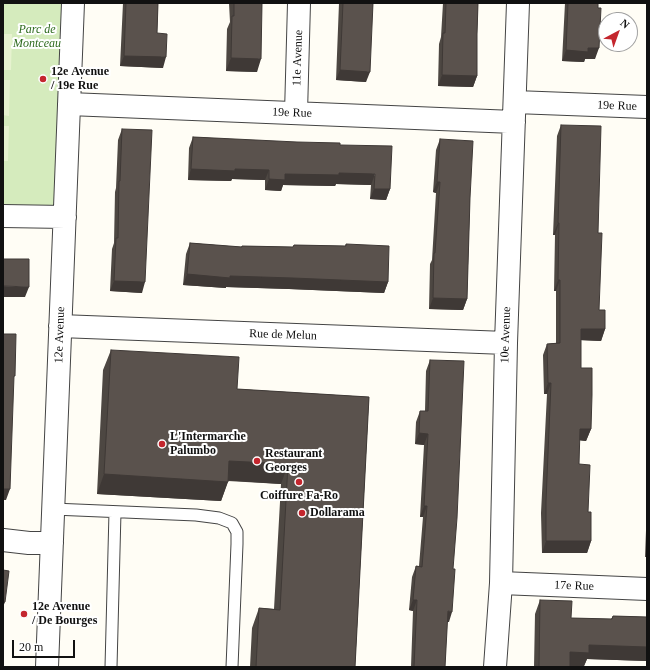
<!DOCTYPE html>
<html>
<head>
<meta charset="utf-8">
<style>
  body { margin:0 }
  #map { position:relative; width:650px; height:670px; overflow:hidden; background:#fffdf5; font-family:Georgia,serif }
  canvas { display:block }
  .frame { position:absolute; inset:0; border:4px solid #111; pointer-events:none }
  .north { position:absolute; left:598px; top:12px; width:40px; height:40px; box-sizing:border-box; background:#fff; border:1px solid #a0a0a0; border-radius:50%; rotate:41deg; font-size:11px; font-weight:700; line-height:16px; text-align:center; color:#111 }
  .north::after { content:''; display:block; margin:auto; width:14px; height:18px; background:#c4262e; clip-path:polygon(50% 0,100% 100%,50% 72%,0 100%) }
  .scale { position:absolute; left:12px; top:640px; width:63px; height:18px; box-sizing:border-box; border:2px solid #111; border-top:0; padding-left:5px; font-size:12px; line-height:14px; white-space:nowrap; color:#111; -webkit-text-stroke:3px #fff; paint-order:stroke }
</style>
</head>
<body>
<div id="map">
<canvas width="650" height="670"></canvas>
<div class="frame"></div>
<div class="north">N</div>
<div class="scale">20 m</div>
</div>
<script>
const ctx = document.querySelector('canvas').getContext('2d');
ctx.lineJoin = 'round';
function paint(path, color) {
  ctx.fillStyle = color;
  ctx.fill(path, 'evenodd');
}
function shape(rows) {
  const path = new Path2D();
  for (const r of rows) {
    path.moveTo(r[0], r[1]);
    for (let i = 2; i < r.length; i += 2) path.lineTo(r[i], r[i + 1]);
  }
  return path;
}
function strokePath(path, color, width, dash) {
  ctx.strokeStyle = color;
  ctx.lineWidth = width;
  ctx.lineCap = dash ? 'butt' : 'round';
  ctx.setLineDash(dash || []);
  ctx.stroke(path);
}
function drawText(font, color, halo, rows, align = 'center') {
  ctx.font = font + ' Georgia,serif';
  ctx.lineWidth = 4;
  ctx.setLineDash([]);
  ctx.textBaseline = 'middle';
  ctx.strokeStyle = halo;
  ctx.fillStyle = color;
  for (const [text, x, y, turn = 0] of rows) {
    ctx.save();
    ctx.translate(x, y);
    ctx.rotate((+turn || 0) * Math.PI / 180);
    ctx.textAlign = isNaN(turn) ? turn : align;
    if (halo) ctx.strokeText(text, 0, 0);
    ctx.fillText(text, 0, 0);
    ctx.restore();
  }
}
const green = shape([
  [3,3,73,3,65,217,3,216]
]);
const pitch = shape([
  [3,34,12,34,11,70,3,70],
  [3,80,10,80,9,116,3,115],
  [3,126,9,126,8,161,3,161]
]);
const lane = shape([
  [53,509,196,515,219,518,232,523,237,532,237,544,232,667],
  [111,667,115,512]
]);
const street = shape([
  [515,102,647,107],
  [69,104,514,122],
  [296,113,299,3],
  [3,216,65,217],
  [60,326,506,343],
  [3,540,29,543,52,543],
  [501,583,647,589],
  [47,667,73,3],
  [495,667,501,583,506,343,518,3]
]);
const wall = shape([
  [123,3,158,3,157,33,163,68,120,66],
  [229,3,262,3,257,72,226,71,227,29,230,22],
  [339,3,373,3,366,82,336,80],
  [443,3,478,3,477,34,477,76,473,87,438,86,439,44,441,37],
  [565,3,598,3,595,59,585,59,584,62,562,61],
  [561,125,598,233,599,310,605,329,601,341,581,340,581,368,591,429,586,441,579,440,579,464,588,512,591,541,587,553,542,553,541,513,547,394,544,394,543,355,547,344,556,343,556,291,554,291,555,235,553,235,557,136],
  [122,129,142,293,110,291,112,249,114,243,115,192,116,188,118,140],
  [193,137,340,145,390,189,386,200,370,199,371,185,336,184,335,186,283,185,281,191,265,190,265,180,232,179,231,181,188,180,189,148],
  [440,139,470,198,467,299,463,310,429,309,430,264,432,260,436,193,433,192,436,150],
  [190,243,241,247,242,246,293,247,294,245,345,246,346,244,388,282,384,293,289,289,226,287,226,288,183,285,186,254],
  [111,350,237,389,369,397,355,667,250,667,252,628,259,608,274,609,281,484,228,481,221,501,97,494,103,370],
  [430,360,449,622,447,622,445,667,411,667,413,611,409,610,412,577,416,566,419,566,423,517,420,517,424,445,415,444,416,422,420,411,425,411,426,371],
  [647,504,647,557,645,557],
  [540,600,571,618,611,619,613,616,647,617,647,661,587,659,584,666,570,666,570,667,534,667,535,614]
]);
const shadedWall = shape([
  [588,48,599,48,595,59,585,59,584,62,562,61,566,50],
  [124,56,166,57,163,68,120,66],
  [231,58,261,59,257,72,226,71],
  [340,70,370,72,366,82,336,80],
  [442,75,477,76,473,87,438,86],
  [191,169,235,169,269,170,265,180,232,179,231,181,188,180],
  [339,173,375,174,371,185,336,184,335,186,283,185,281,191,265,190,269,179,285,174],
  [437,182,440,182,436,193,433,192],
  [374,189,390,189,386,200,370,199],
  [558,223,559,223,555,235,553,235],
  [187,274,230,276,293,278,388,282,384,293,289,289,226,287,226,288,183,285],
  [558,280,560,280,556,291,554,291],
  [114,281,145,282,142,293,110,291],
  [3,286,29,287,25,297,3,297],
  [433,298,467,299,463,310,429,309],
  [581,329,605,329,601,341,577,340],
  [548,383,551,383,547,394,544,394],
  [580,429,591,429,586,441,576,440],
  [419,433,428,434,424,445,415,444],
  [229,461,288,464,281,484,222,480],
  [104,474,228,482,221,501,97,494],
  [3,489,10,489,6,500,3,500],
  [424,506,427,506,423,517,420,517],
  [546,541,591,541,587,553,542,553],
  [413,600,417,600,413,611,409,610],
  [3,602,5,602,3,607],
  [448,611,452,612,449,622,444,622],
  [589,645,647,647,647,661,587,659,584,666,565,666,570,652]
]);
const building = shape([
  [126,3,158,3,157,33,167,34,166,57,124,56,126,3],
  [234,3,262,3,261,59,231,58,232,16,234,16,234,3],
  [343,3,373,3,370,72,340,70,343,3],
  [446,3,478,3,477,34,477,76,442,75,443,33,445,33,446,3],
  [568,3,598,3,598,8,601,8,599,48,588,48,588,52,566,50,568,3],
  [561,125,601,126,598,233,602,233,599,310,605,310,605,329,581,329,581,368,592,368,592,395,591,429,580,429,579,464,590,465,588,512,591,512,591,541,546,541,546,501,551,383,548,383,547,344,560,343,560,280,558,280,559,223,558,223,561,125],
  [122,129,152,130,145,282,114,281,116,238,118,238,119,181,120,181,122,129],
  [193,137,297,142,340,143,340,145,392,146,390,189,374,189,375,174,339,173,339,175,285,174,285,180,269,179,269,170,235,169,235,171,191,169,193,137],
  [440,139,473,141,470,198,467,299,433,298,434,253,435,253,440,182,437,182,440,139],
  [190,243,242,247,242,246,293,247,294,245,346,246,346,244,389,246,388,282,293,278,230,276,230,278,187,274,190,243],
  [3,259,29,259,29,287,3,286,3,259],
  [3,334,16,334,15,376,14,376,10,489,3,489,3,334],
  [111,350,239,357,237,389,369,397,355,667,256,667,259,608,280,610,288,464,229,461,228,482,104,474,111,350],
  [430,360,464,361,457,518,453,569,455,569,452,612,448,611,445,667,414,667,417,600,413,600,416,566,422,567,427,506,424,506,428,434,419,433,420,411,428,411,430,360],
  [3,570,9,571,5,602,3,602,3,570],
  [540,600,572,601,571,618,612,619,613,616,647,617,647,647,589,645,589,653,570,652,570,667,539,667,540,600]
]);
const markers = [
  [43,79,4,"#c4262e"],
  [162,444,4,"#c4262e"],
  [257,461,4,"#c4262e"],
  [299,482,4,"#c4262e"],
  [302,513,4,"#c4262e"],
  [24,614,4,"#c4262e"]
];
const parkNames = [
  ["Parc de",37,30],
  ["Montceau",37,44]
];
const streetNames = [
  ["11e Avenue",298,58,-88],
  ["19e Rue",617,106,2],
  ["19e Rue",292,113,2],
  ["12e Avenue",60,335,-88],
  ["Rue de Melun",283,335,2],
  ["10e Avenue",506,335,-88],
  ["17e Rue",574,586,2]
];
const poiNames = [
  ["12e Avenue",51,72],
  ["/ 19e Rue",51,86],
  ["L'Intermarche",170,437],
  ["Palumbo",170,451],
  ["Restaurant",265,454],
  ["Georges",265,468],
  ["Coiffure Fa-Ro",299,496,"center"],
  ["Dollarama",310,513],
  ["12e Avenue",32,607],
  ["/ De Bourges",32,621]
];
paint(green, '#d5ebbd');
paint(pitch, '#e6f2cf');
strokePath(lane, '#444', 13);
strokePath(street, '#444', 24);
strokePath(lane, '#fff', 11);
strokePath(street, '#fff', 22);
paint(wall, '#4d4742');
paint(shadedWall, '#3f3936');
paint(building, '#5a524d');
strokePath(building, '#3f3936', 1);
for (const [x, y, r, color] of markers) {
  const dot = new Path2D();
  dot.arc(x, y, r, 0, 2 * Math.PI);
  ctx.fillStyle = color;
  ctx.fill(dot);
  strokePath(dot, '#fff', 1.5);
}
drawText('italic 12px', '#2f6b1f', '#fff', parkNames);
drawText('12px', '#111', '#fff', streetNames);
drawText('bold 12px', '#111', '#fff', poiNames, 'left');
</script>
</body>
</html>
